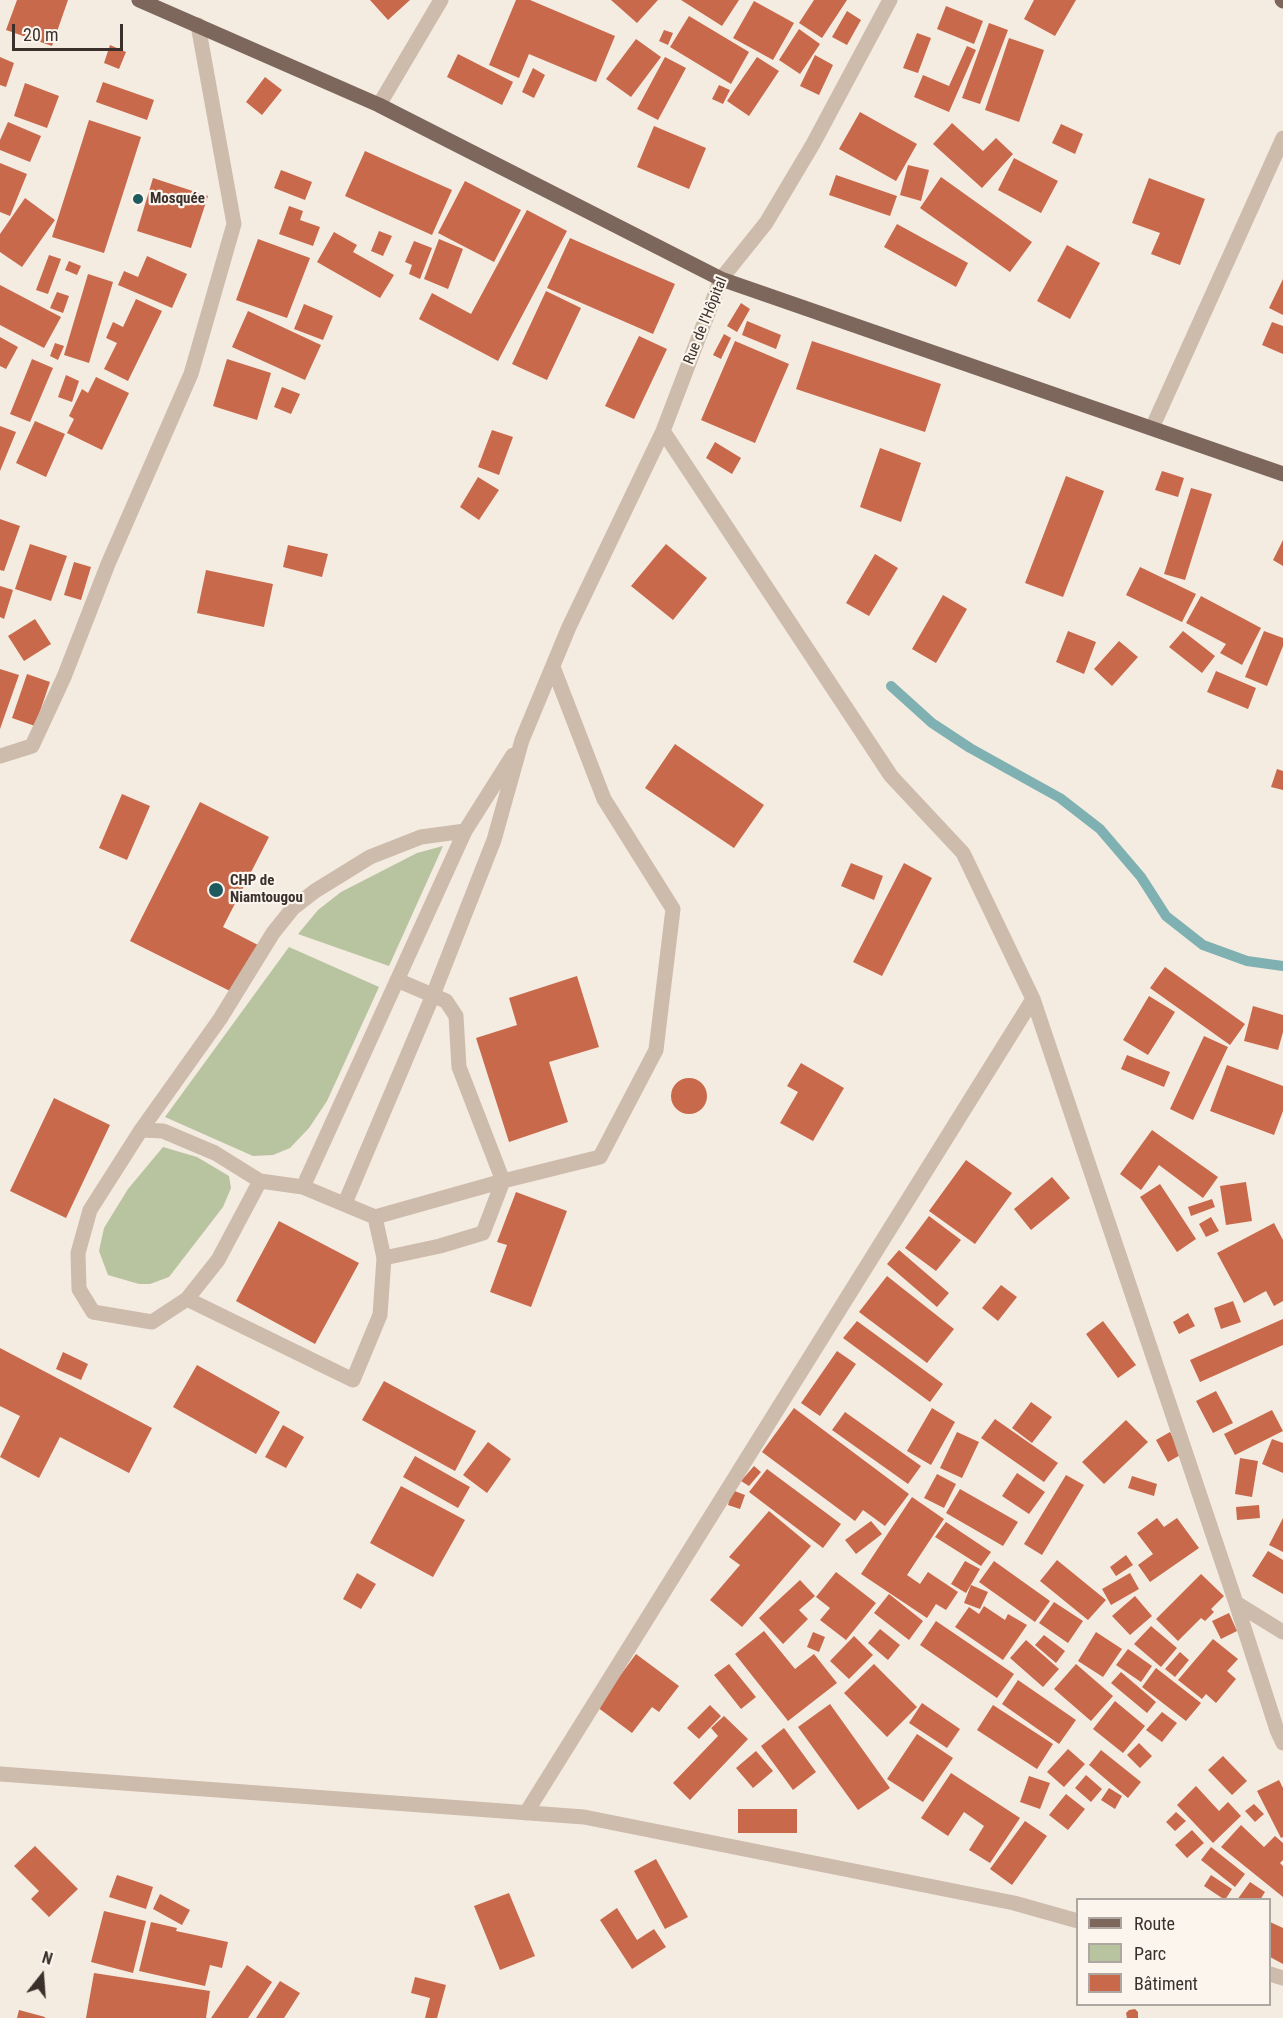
<!DOCTYPE html>
<html>
<head>
<meta charset="utf-8">
<style>
  body { margin:0 }
  #map { position:relative; width:1283px; height:2018px; overflow:hidden; background:#f4ebe1; font-family:"Roboto Condensed",sans-serif }
  canvas { display:block }
  .legend { position:absolute; left:1076px; top:1898px; width:195px; height:108px; box-sizing:border-box; background:#fbf5ee; border:2px solid #aea6a0; margin:0; padding:8px 10px; list-style:none; font-size:18px; color:#3b302b }
  .legend li { display:flex; align-items:center; gap:12px; height:30px }
  .legend b { width:30px; border:2px solid #aea6a0 }
  .north { position:absolute; left:12px; top:1946px; width:60px; height:60px; -webkit-text-stroke:4px #fbf5ee; paint-order:stroke; rotate:17deg; font-size:16px; font-weight:700; line-height:24px; text-align:center; color:#3b302b }
  .north::after { content:''; display:block; margin:auto; width:21px; height:27px; background:#3b302b; clip-path:polygon(50% 0,100% 100%,50% 72%,0 100%) }
  .scale { position:absolute; left:12px; top:24px; width:111px; height:27px; box-sizing:border-box; border:3px solid #3b302b; border-top:0; padding-left:8px; font-size:18px; line-height:21px; white-space:nowrap; color:#3b302b; -webkit-text-stroke:4px #fbf5ee; paint-order:stroke }
</style>
</head>
<body>
<div id="map">
<canvas width="1283" height="2018"></canvas>
<ul class="legend">
<li><b style="height:8px;background:#7d675c"></b>Route</li>
<li><b style="height:16px;background:#b8c4a0"></b>Parc</li>
<li><b style="height:16px;background:#c8694b"></b>Bâtiment</li>
</ul>
<div class="north">N</div>
<div class="scale">20 m</div>
</div>
<script>
const ctx = document.querySelector('canvas').getContext('2d');
ctx.lineJoin = 'round';
function paint(path, color) {
  ctx.fillStyle = color;
  ctx.fill(path, 'evenodd');
}
function shape(rows) {
  const path = new Path2D();
  for (const r of rows) {
    if (r.length === 3) {
      path.moveTo(r[0] + r[2], r[1]);
      path.arc(r[0], r[1], r[2], 0, 2 * Math.PI);
      continue;
    }
    path.moveTo(r[0], r[1]);
    for (let i = 2; i < r.length; i += 2) path.lineTo(r[i], r[i + 1]);
  }
  return path;
}
function strokePath(path, color, width, dash) {
  ctx.strokeStyle = color;
  ctx.lineWidth = width;
  ctx.lineCap = dash ? 'butt' : 'round';
  ctx.setLineDash(dash || []);
  ctx.stroke(path);
}
function drawText(font, color, halo, rows, align = 'center') {
  ctx.font = font + ' "Roboto Condensed",sans-serif';
  ctx.lineWidth = 4.5;
  ctx.setLineDash([]);
  ctx.textBaseline = 'middle';
  ctx.strokeStyle = halo;
  ctx.fillStyle = color;
  for (const [text, x, y, turn = 0] of rows) {
    ctx.save();
    ctx.translate(x, y);
    ctx.rotate((+turn || 0) * Math.PI / 180);
    ctx.textAlign = isNaN(turn) ? turn : align;
    if (halo) ctx.strokeText(text, 0, 0);
    ctx.fillText(text, 0, 0);
    ctx.restore();
  }
}
const green = shape([
  [443,846,389,966,298,934,318,910,341,892,417,853],
  [289,947,379,987,327,1101,309,1128,290,1148,273,1155,253,1156,165,1117],
  [163,1147,197,1157,229,1176,231,1188,223,1207,169,1277,150,1284,139,1284,108,1275,99,1251,104,1228,128,1189]
]);
const stream = shape([
  [891,686,932,723,970,748,1060,798,1100,829,1141,877,1166,916,1203,945,1247,961,1283,966]
]);
const building = shape([
  [17,0,68,0,52,46,6,30],
  [370,0,410,0,388,20],
  [516,0,530,0,615,36,596,82,529,54,519,78,489,65],
  [611,0,658,0,637,23],
  [681,0,739,0,722,26],
  [814,0,847,0,822,38,799,23],
  [1034,0,1076,0,1055,36,1024,19],
  [754,1,794,23,773,60,733,38],
  [946,6,983,21,974,44,937,29],
  [847,11,861,20,847,45,832,37],
  [689,16,749,52,731,84,670,47],
  [989,23,1008,30,980,104,962,98],
  [799,29,820,44,800,74,779,60],
  [664,30,673,33,668,45,659,41],
  [917,33,931,38,918,73,903,68],
  [1009,38,1044,50,1019,122,985,110],
  [636,39,661,57,631,97,606,79],
  [110,45,126,52,119,69,104,63],
  [967,46,976,50,949,112,914,97,923,75,949,86],
  [458,54,513,82,502,105,447,77],
  [815,55,833,65,819,95,800,86],
  [0,57,14,63,6,87,0,85],
  [665,57,686,68,658,120,637,109],
  [757,57,779,71,749,116,727,101],
  [533,68,545,75,534,98,522,92],
  [265,77,282,90,262,115,246,102],
  [103,82,154,100,147,120,96,102],
  [25,83,59,96,47,128,14,116],
  [719,85,730,90,723,104,712,99],
  [860,112,917,144,896,181,839,149],
  [89,120,141,137,104,253,52,237],
  [8,122,41,136,30,162,0,150,0,140],
  [952,123,983,151,996,138,1013,154,982,188,933,144],
  [1061,124,1083,134,1075,154,1052,143],
  [654,126,706,148,689,189,637,167],
  [365,151,452,190,432,235,345,196],
  [1014,158,1058,181,1041,213,998,190],
  [0,163,27,174,10,216,0,212],
  [908,165,929,170,921,201,900,195],
  [281,170,312,182,305,200,274,188],
  [836,175,897,196,890,216,829,195],
  [941,177,1032,242,1010,272,920,208],
  [153,178,208,196,191,248,137,231],
  [1149,178,1205,199,1180,265,1151,254,1160,233,1132,223],
  [465,181,521,210,494,262,438,233],
  [25,198,55,220,22,267,0,252,0,234],
  [289,206,303,211,300,220,320,227,313,246,279,234],
  [527,210,567,231,498,361,419,319,432,293,471,314],
  [897,224,968,263,956,287,884,247],
  [379,231,392,236,383,256,371,251],
  [334,232,357,245,353,252,394,275,380,298,317,262],
  [570,238,675,284,653,334,547,288],
  [258,239,310,258,287,318,236,300],
  [439,239,463,249,448,289,424,279],
  [414,241,432,248,420,279,409,274,412,265,405,262],
  [1067,245,1100,263,1070,319,1037,301],
  [49,255,61,259,48,294,36,290],
  [147,256,187,274,172,308,118,285,124,271,138,277],
  [69,261,81,266,77,275,65,270],
  [88,274,113,282,89,363,64,355],
  [1283,279,1283,315,1269,308],
  [0,285,61,317,44,348,0,325],
  [546,291,581,308,547,380,512,364],
  [57,292,69,296,63,313,50,308],
  [136,299,162,311,128,381,104,369,117,343,106,338,113,322,123,327],
  [741,303,750,309,737,332,727,326],
  [304,304,333,316,323,340,294,329],
  [248,311,321,345,305,380,232,347],
  [747,321,781,335,776,349,742,335],
  [1272,322,1283,326,1283,354,1262,345],
  [724,334,731,338,721,359,713,355],
  [639,336,667,349,634,419,605,406],
  [0,337,18,347,6,369,0,366],
  [735,341,789,364,755,443,701,420],
  [812,341,941,384,925,432,796,389],
  [55,343,64,346,58,360,50,356],
  [32,359,53,368,30,422,10,414],
  [227,359,271,373,257,420,213,406],
  [66,375,79,381,72,402,58,397],
  [96,377,129,393,102,450,67,433,74,419,69,416,82,389,88,393],
  [282,387,300,394,291,414,274,407],
  [35,421,65,434,46,477,16,463],
  [0,426,16,432,0,471],
  [492,430,513,437,499,475,478,467],
  [715,442,741,458,732,474,706,458],
  [880,448,921,463,901,522,860,507],
  [1162,471,1184,478,1178,497,1155,490],
  [1066,476,1104,491,1063,597,1025,583],
  [478,477,499,490,479,520,460,507],
  [1191,488,1212,494,1185,580,1164,574],
  [0,519,20,526,4,571,0,570],
  [1283,540,1283,566,1273,560],
  [30,544,67,556,51,601,15,589],
  [666,544,707,578,673,620,631,586],
  [288,545,328,554,322,577,283,567],
  [875,554,898,568,869,616,846,603],
  [74,562,91,567,81,600,64,595],
  [1140,567,1196,594,1182,622,1126,595],
  [206,570,273,584,264,627,197,613],
  [0,586,13,590,4,619,0,617],
  [943,595,967,609,936,663,912,649],
  [1201,596,1261,628,1242,665,1220,653,1226,644,1186,623],
  [35,619,51,644,24,661,8,636],
  [1068,631,1096,642,1084,674,1056,662],
  [1183,631,1215,656,1202,673,1169,647],
  [1264,631,1283,638,1283,646,1267,686,1245,677],
  [1119,641,1138,657,1112,686,1094,669],
  [0,669,19,675,0,729],
  [1216,671,1256,688,1248,709,1207,692],
  [27,674,50,682,35,726,12,718],
  [675,744,764,805,734,848,645,788],
  [1277,769,1283,771,1283,790,1271,787],
  [122,794,150,806,127,860,99,848],
  [200,802,269,837,223,927,258,945,234,993,130,941],
  [851,863,883,876,874,900,841,886],
  [904,863,932,878,882,976,853,962],
  [1165,967,1245,1024,1230,1045,1150,988],
  [577,976,599,1047,549,1062,568,1122,509,1142,476,1038,517,1025,509,998],
  [1149,996,1175,1012,1148,1055,1123,1040],
  [1253,1006,1283,1015,1283,1032,1278,1050,1244,1041],
  [1204,1036,1228,1047,1193,1120,1170,1109],
  [1127,1055,1170,1072,1164,1087,1121,1069],
  [801,1063,844,1088,813,1141,780,1123,798,1092,787,1086],
  [1227,1065,1283,1086,1283,1111,1274,1135,1210,1111],
  [689,1096,18],
  [54,1098,110,1125,66,1218,10,1191],
  [1152,1130,1218,1177,1203,1198,1159,1165,1141,1190,1120,1174],
  [966,1160,1012,1193,975,1244,929,1211],
  [1052,1177,1070,1198,1031,1230,1014,1209],
  [1246,1182,1252,1221,1226,1225,1220,1186],
  [1160,1184,1196,1239,1177,1252,1140,1197],
  [516,1192,567,1211,531,1307,490,1292,507,1245,497,1242],
  [1212,1199,1215,1207,1191,1216,1188,1207],
  [929,1216,961,1240,936,1271,905,1248],
  [1211,1217,1219,1231,1206,1237,1199,1224],
  [279,1221,359,1263,315,1344,236,1301],
  [1274,1223,1283,1240,1283,1301,1274,1306,1266,1291,1244,1303,1217,1253],
  [899,1250,949,1293,937,1307,887,1264],
  [887,1276,954,1329,927,1363,859,1312],
  [1001,1285,1017,1297,998,1321,982,1308],
  [1233,1301,1241,1322,1221,1329,1214,1308],
  [1188,1313,1195,1326,1179,1334,1173,1322],
  [1283,1319,1283,1345,1200,1382,1190,1360],
  [857,1321,943,1384,930,1402,843,1338],
  [1103,1321,1136,1365,1118,1378,1086,1334],
  [0,1348,152,1428,129,1473,60,1437,39,1478,0,1457,20,1416,0,1406],
  [837,1351,856,1364,820,1416,801,1403],
  [63,1352,88,1364,81,1380,56,1369],
  [197,1365,280,1412,256,1454,173,1407],
  [384,1381,476,1431,455,1471,362,1420],
  [1216,1391,1233,1423,1213,1433,1196,1401],
  [1031,1402,1052,1417,1032,1443,1012,1428],
  [794,1408,909,1494,885,1526,863,1510,855,1521,762,1452],
  [932,1408,955,1422,931,1465,907,1451],
  [1272,1410,1283,1431,1235,1455,1224,1434],
  [845,1412,921,1466,908,1484,832,1430],
  [995,1419,1058,1463,1044,1482,981,1438],
  [1126,1420,1148,1442,1104,1484,1082,1462],
  [283,1425,304,1437,286,1468,265,1457],
  [957,1432,979,1442,962,1478,940,1468],
  [1170,1432,1182,1454,1168,1462,1156,1440],
  [1272,1439,1283,1443,1283,1473,1262,1464],
  [488,1442,511,1459,487,1493,463,1475],
  [415,1456,470,1487,458,1508,403,1477],
  [1240,1458,1258,1461,1252,1497,1235,1494],
  [754,1466,761,1472,749,1486,741,1481],
  [767,1469,841,1524,823,1548,749,1492],
  [1017,1473,1045,1492,1029,1514,1002,1496],
  [937,1474,956,1484,944,1508,924,1498],
  [1066,1475,1084,1485,1042,1555,1024,1544],
  [1132,1476,1157,1484,1154,1496,1128,1488],
  [401,1486,465,1520,433,1577,370,1543],
  [960,1489,1018,1522,1003,1546,946,1513],
  [732,1490,745,1495,740,1509,728,1505],
  [912,1497,944,1519,907,1575,920,1584,928,1572,958,1592,946,1610,936,1604,927,1618,861,1574],
  [1259,1505,1260,1518,1237,1520,1236,1507],
  [769,1511,811,1546,742,1627,710,1600,740,1565,729,1557],
  [1157,1518,1164,1527,1177,1518,1199,1548,1150,1582,1138,1565,1153,1554,1137,1533],
  [1283,1518,1283,1552,1269,1545],
  [871,1521,882,1534,856,1554,845,1540],
  [946,1522,991,1552,981,1566,935,1537],
  [1268,1551,1283,1560,1283,1594,1252,1576],
  [1126,1555,1133,1565,1116,1576,1110,1567],
  [1057,1560,1106,1600,1088,1620,1040,1581],
  [965,1561,980,1569,966,1593,951,1584],
  [994,1561,1050,1601,1035,1622,979,1582],
  [836,1572,876,1603,846,1640,820,1620,830,1608,816,1597],
  [357,1573,376,1584,361,1609,343,1599],
  [1130,1573,1139,1589,1111,1605,1102,1589],
  [1201,1574,1224,1596,1211,1609,1214,1612,1205,1621,1201,1618,1178,1641,1156,1619],
  [800,1580,815,1596,799,1610,808,1619,783,1644,759,1618],
  [971,1585,988,1592,980,1609,964,1603],
  [889,1594,923,1621,909,1640,874,1613],
  [1135,1596,1152,1616,1130,1635,1112,1616],
  [1054,1602,1083,1621,1068,1643,1039,1623],
  [984,1606,1005,1620,1008,1614,1027,1625,1003,1660,955,1627,969,1607,979,1614],
  [1229,1613,1237,1631,1221,1639,1212,1621],
  [936,1621,1014,1674,997,1698,920,1645],
  [1151,1626,1177,1648,1161,1667,1134,1644],
  [880,1629,900,1645,888,1660,868,1643],
  [764,1631,795,1669,814,1654,837,1683,788,1721,735,1654],
  [813,1632,825,1637,819,1652,807,1647],
  [1096,1632,1122,1649,1103,1677,1078,1661],
  [1044,1635,1065,1651,1056,1663,1035,1645],
  [854,1636,873,1655,849,1679,830,1661],
  [1213,1639,1238,1659,1227,1671,1236,1679,1216,1703,1206,1694,1202,1699,1178,1680],
  [1026,1640,1059,1669,1043,1687,1010,1658],
  [1128,1649,1152,1666,1141,1682,1116,1665],
  [1180,1652,1189,1660,1175,1677,1165,1669],
  [636,1654,679,1686,659,1712,652,1707,632,1733,597,1707],
  [729,1664,756,1697,741,1709,714,1675],
  [874,1664,917,1707,887,1737,844,1693],
  [1076,1664,1113,1696,1091,1721,1054,1689],
  [1156,1668,1201,1703,1186,1721,1142,1687],
  [1121,1672,1156,1702,1147,1713,1111,1683],
  [1018,1680,1076,1720,1059,1744,1002,1704],
  [1115,1701,1145,1726,1123,1753,1093,1729],
  [922,1703,960,1729,947,1748,909,1723],
  [830,1704,890,1788,858,1810,798,1727],
  [710,1705,721,1716,699,1739,687,1728],
  [993,1705,1053,1744,1037,1769,977,1730],
  [1162,1712,1177,1723,1162,1742,1146,1730],
  [724,1716,748,1739,690,1800,673,1783,718,1736,711,1728],
  [784,1728,816,1772,793,1790,761,1746],
  [917,1734,953,1758,923,1802,887,1779],
  [1139,1743,1152,1756,1140,1768,1127,1755],
  [1068,1749,1085,1764,1064,1787,1047,1772],
  [1101,1750,1141,1782,1128,1798,1089,1765],
  [756,1751,773,1771,753,1788,736,1768],
  [1223,1756,1247,1781,1232,1795,1208,1770],
  [951,1773,1020,1818,990,1863,969,1850,984,1826,964,1812,948,1836,921,1818],
  [1086,1775,1102,1789,1091,1802,1075,1788],
  [1029,1776,1050,1783,1040,1809,1020,1802],
  [1279,1780,1283,1788,1283,1837,1281,1838,1257,1791],
  [1196,1786,1219,1811,1228,1802,1241,1816,1213,1843,1177,1805],
  [1109,1788,1122,1796,1115,1809,1101,1800],
  [1066,1794,1085,1809,1068,1830,1049,1815],
  [1254,1804,1264,1814,1255,1822,1245,1811],
  [738,1809,797,1809,797,1833,738,1833],
  [1176,1812,1186,1821,1175,1831,1166,1822],
  [1025,1821,1047,1836,1012,1885,990,1869],
  [1241,1825,1264,1847,1275,1836,1283,1843,1283,1860,1280,1863,1283,1866,1283,1897,1221,1847],
  [1192,1830,1204,1843,1187,1858,1175,1845],
  [35,1846,78,1889,49,1917,31,1899,39,1891,14,1866],
  [1211,1847,1245,1874,1235,1887,1201,1860],
  [656,1859,688,1917,665,1929,634,1871],
  [117,1875,153,1887,146,1909,109,1897],
  [1211,1875,1232,1889,1225,1900,1204,1886],
  [1250,1882,1265,1892,1260,1900,1237,1900],
  [509,1893,535,1956,500,1970,474,1906],
  [160,1894,190,1910,182,1925,153,1909],
  [617,1908,637,1940,654,1929,666,1947,632,1969,600,1920],
  [104,1911,146,1921,133,1973,91,1962],
  [151,1922,177,1928,176,1931,228,1942,222,1968,210,1965,205,1986,139,1971],
  [1270,1922,1283,1928,1283,1964,1270,1957],
  [247,1965,272,1982,248,2018,211,2018],
  [94,1973,210,1991,206,2018,86,2018],
  [415,1977,446,1985,437,2018,425,2018,430,1998,411,1993],
  [280,1981,300,1993,284,2018,256,2018],
  [1135,2009,1138,2012,1138,2018,1127,2018,1126,2013,1129,2010],
  [19,2010,45,2017,45,2018,17,2018]
]);
const minor = shape([
  [379,105,441,0],
  [1152,428,1283,138],
  [663,431,891,776,963,853,1033,999,1236,1603,1277,1730,1283,1743],
  [0,756,32,746,64,677,108,564,191,374,234,224,198,25],
  [141,1130,220,1019,273,933,293,908,315,891,370,857,421,837,465,831],
  [260,1181,218,1260,187,1299,152,1322,93,1312,79,1289,78,1253,90,1210,141,1130,163,1131,215,1153,260,1181,303,1187,375,1217,503,1181,600,1157,656,1050,673,909,604,799,553,667],
  [303,1187,465,831,513,755],
  [345,1203,433,995,494,840,522,740,569,627,663,431,721,279,766,223,813,144,890,0],
  [384,1258,440,1246,483,1233,503,1181,459,1067,456,1016,446,1001,397,980],
  [187,1299,353,1380,380,1315,384,1258,375,1217],
  [1236,1603,1283,1632],
  [0,1774,584,1817,1014,1903,1078,1921],
  [526,1813,1033,999],
  [1270,1974,1283,1978]
]);
const major = shape([
  [139,0,379,105,721,279,1283,474],
  [1282,0,1283,1]
]);
const markers = [
  [138,199,6,"#1f5a5e"],
  [216,890,8,"#1f5a5e"]
];
const poiNames = [
  ["Mosquée",150,199],
  ["CHP de",230,881],
  ["Niamtougou",230,898]
];
const streetNames = [
  ["Rue de l'Hôpital",706,321,-68]
];
paint(green, '#b8c4a0');
strokePath(stream, '#7fb0b2', 10);
paint(building, '#c8694b');
strokePath(minor, '#cdbbac', 15);
strokePath(major, '#7d675c', 15);
for (const [x, y, r, color] of markers) {
  const dot = new Path2D();
  dot.arc(x, y, r, 0, 2 * Math.PI);
  ctx.fillStyle = color;
  ctx.fill(dot);
  strokePath(dot, '#fbf5ee', 2);
}
drawText('bold 15px', '#3b302b', '#fbf5ee', poiNames, 'left');
drawText('15px', '#3b302b', '#fbf5ee', streetNames);
</script>
</body>
</html>
